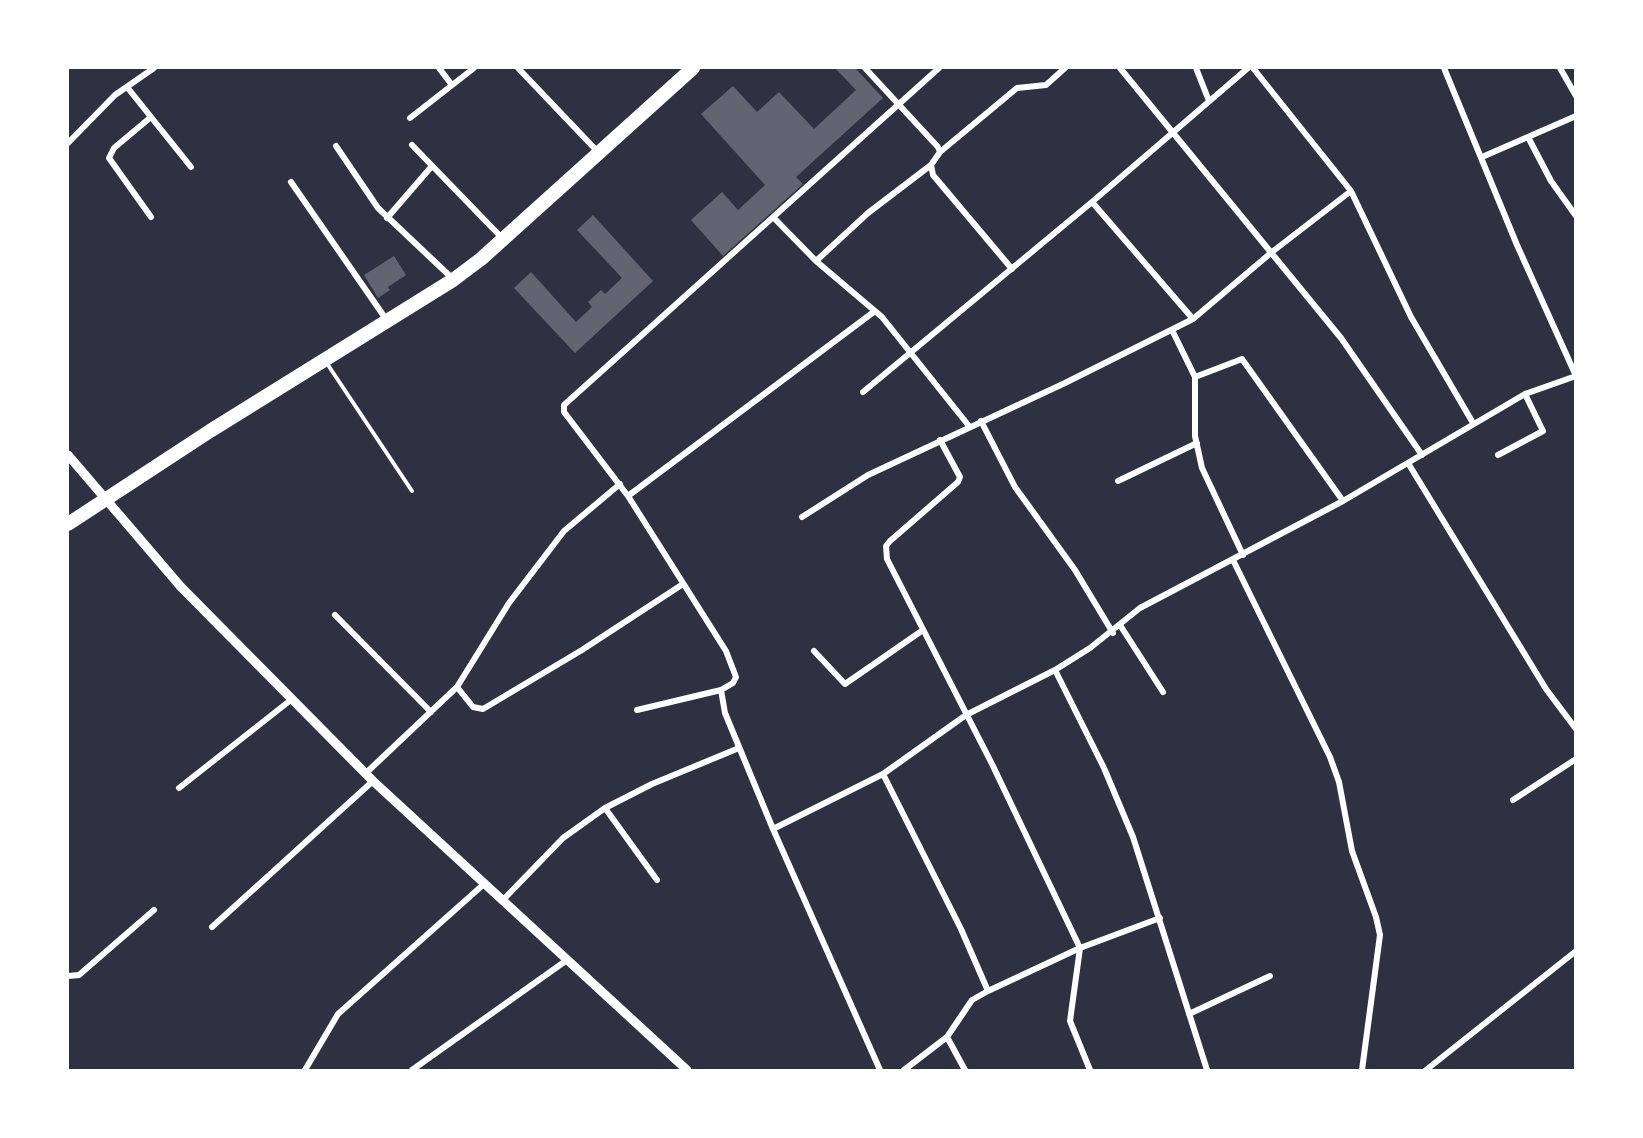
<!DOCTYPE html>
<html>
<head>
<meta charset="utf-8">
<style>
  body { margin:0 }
  #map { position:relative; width:1643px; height:1138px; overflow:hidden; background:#2d3142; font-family:"Open Sans",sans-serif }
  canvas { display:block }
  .frame { position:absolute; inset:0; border:69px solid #fff; pointer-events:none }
</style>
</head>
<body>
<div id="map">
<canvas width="1643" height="1138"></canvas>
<div class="frame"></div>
</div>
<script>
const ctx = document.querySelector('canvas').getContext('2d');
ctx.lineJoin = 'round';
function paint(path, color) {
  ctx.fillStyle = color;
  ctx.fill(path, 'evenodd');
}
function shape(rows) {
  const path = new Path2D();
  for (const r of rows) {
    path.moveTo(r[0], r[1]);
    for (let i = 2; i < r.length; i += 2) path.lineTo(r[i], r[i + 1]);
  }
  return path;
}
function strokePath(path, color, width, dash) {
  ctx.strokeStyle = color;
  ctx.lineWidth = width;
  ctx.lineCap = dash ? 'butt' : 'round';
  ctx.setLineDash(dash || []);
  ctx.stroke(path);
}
const building = shape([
  [835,68,855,68,883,98,796,177,803,184,723,256,691,220,722,192,738,210,765,185,701,114,733,86,757,112,779,92,814,129,856,90],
  [593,215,653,281,575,353,514,288,531,272,576,322,592,307,588,302,601,290,605,294,622,278,577,230],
  [394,256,406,275,388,287,390,290,378,298,364,275]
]);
const service = shape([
  [326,362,412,491]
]);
const minor = shape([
  [439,68,452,85],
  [518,68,598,152],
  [865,68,938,147,940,152,931,165,933,175,1012,269],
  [1120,68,1341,338,1422,455],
  [1196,68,1209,101],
  [1253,68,1351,191,1411,317,1473,423],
  [1444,68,1517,245,1576,376],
  [1560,68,1576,96],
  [127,87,191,167],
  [151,117,114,148,109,158,151,217],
  [410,118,474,68],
  [1528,137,1551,181,1576,216],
  [68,143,115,95,154,68],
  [412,145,503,239],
  [336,146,378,208,453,279],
  [940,152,1017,88,1046,85,1065,68],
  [1482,157,1576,116],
  [291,182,388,322],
  [1092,202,1193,319],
  [387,218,432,166],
  [774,218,816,261,882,317,969,426],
  [816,261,868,213,931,165],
  [1172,330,1195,377,1195,436,1202,468,1243,555],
  [1195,377,1242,359,1343,501],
  [863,392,1092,202,1248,68],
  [981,421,1015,487,1075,570,1113,633],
  [940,440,960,477,958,482,890,541,886,546,887,559,992,764,1080,948,1160,918],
  [1498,455,1543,431,1525,394],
  [1408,463,1546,689,1576,729],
  [1118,481,1197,443],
  [628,496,875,311],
  [802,517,868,475,1065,383,1193,319,1272,252,1351,191],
  [1233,560,1330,757,1339,782,1352,851,1376,917,1380,935,1362,1070],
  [335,615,431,712],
  [1120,625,1163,692],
  [814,651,845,684,923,630],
  [1055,670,1104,768,1133,837,1207,1070],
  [457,687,473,707,483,709,582,650,683,584],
  [637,710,721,690],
  [366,773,457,687,509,603,564,531,620,484],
  [883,774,961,929,988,991,972,1000,947,1037,904,1070],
  [179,788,292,699],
  [1513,800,1576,759],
  [605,808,657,880],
  [773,829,883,774,966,715,1055,670,1090,648,1140,608,1343,501,1525,394,1576,376],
  [502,901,563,838,605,808,652,784,739,748],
  [212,927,373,781],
  [1080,948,1070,1021,1090,1070],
  [68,976,79,975,154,910],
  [988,991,1080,948],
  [1189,1014,1270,976],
  [947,1037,965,1070],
  [305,1070,338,1014,484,884],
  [412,1070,567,960],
  [880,1070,773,829,725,713,721,690,733,683,736,677,726,651,628,496,564,412,564,405,939,68],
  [1426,1070,1576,951]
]);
const tertiary = shape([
  [68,455,181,587,373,781,687,1070]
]);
const trunk = shape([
  [68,524,210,431,453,280,481,259,693,68]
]);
paint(building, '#626471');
strokePath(service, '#fff', 4);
strokePath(minor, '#fff', 6);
strokePath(tertiary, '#fff', 9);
strokePath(trunk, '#fff', 14);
</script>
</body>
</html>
